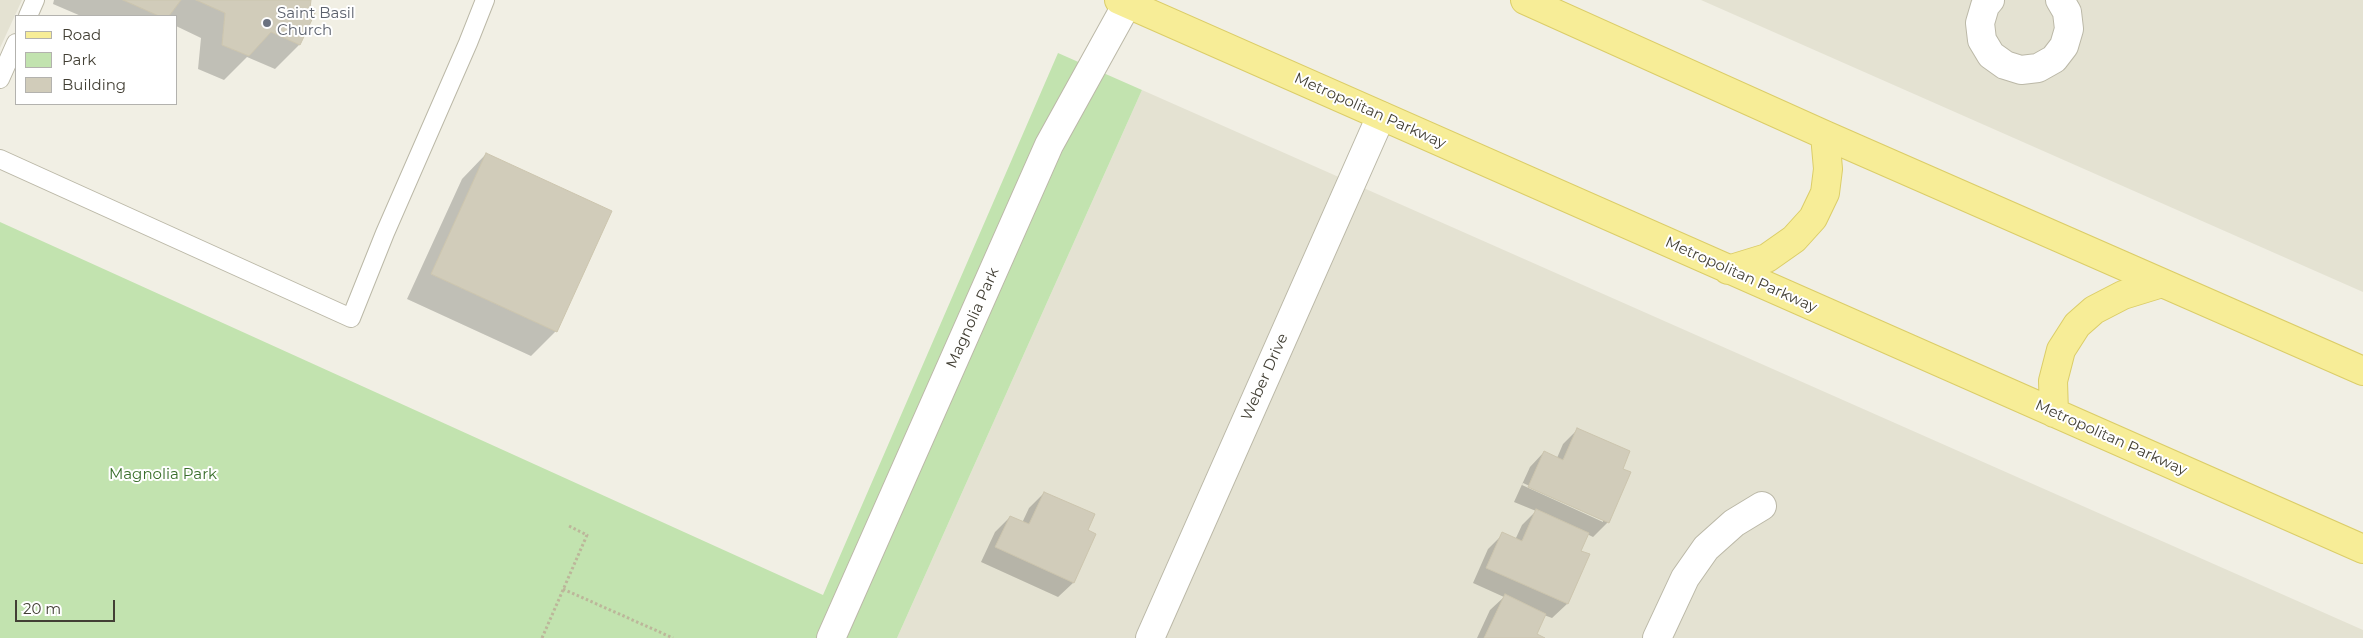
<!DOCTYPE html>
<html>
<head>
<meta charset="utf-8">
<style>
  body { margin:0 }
  #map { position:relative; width:2363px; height:638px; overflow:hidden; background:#f1efe4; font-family:Montserrat,sans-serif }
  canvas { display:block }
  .legend { position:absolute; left:15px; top:15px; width:162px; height:90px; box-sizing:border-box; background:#fff; border:1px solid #b3b2ae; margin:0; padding:6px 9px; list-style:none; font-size:15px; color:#423f34 }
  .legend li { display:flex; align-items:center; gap:10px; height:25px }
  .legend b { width:25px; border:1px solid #b3b2ae }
  .scale { position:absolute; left:15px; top:600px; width:100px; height:22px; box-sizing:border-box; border:2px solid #423f34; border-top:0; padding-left:6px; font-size:15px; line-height:18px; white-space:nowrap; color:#423f34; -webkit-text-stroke:4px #fff; paint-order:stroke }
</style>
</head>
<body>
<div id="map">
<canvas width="2363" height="638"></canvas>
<ul class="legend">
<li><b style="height:6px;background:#f7ed97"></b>Road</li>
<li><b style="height:14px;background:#c2e3af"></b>Park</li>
<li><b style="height:14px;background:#d1ccba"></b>Building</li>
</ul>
<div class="scale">20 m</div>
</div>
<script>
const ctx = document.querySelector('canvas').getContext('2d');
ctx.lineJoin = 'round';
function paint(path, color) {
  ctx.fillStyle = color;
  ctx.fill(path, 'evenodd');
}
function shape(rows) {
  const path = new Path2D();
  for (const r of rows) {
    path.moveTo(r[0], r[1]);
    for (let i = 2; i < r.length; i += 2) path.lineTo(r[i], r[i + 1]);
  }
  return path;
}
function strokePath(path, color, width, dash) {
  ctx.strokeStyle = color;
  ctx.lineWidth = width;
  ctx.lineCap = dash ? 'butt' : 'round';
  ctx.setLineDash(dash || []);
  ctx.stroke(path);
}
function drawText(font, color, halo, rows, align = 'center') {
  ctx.font = font + ' Montserrat,sans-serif';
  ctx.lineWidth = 4;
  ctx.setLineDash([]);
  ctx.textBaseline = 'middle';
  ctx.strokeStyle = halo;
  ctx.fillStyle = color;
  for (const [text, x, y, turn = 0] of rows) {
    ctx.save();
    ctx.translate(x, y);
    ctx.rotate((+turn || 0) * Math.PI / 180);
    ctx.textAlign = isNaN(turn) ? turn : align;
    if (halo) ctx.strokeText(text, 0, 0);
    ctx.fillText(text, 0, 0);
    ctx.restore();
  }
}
const residential = shape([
  [0,0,22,0,0,48],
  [1701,0,2363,0,2363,292],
  [1142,90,2363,630,2363,638,897,638]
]);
const green = shape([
  [1058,53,1142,90,897,638,0,638,0,222,823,595]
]);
const shadow = shape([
  [54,0,310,0,309,9,314,11,299,45,275,69,247,57,224,80,198,69,201,38,176,26,176,16,81,16,53,4],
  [486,154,556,331,531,356,407,299,462,179],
  [1578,429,1621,469,1630,473,1608,522,1593,537,1587,534,1580,551,1588,555,1567,604,1552,618,1544,615,1535,634,1543,638,1477,638,1490,610,1504,597,1473,583,1488,549,1503,534,1515,540,1522,525,1536,511,1514,502,1530,467,1544,452,1557,458,1563,444],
  [1523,483,1603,519,1603,522,1522,485],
  [1044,493,1086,530,1095,534,1073,583,1058,597,981,562,995,532,1010,517,1022,523,1029,508]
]);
const building = shape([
  [123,0,181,0,169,16,159,16,123,0],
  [196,0,311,0,310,8,316,11,300,45,271,32,249,56,222,45,225,13,196,0],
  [486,153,612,211,557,332,431,274,486,153],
  [1577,428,1630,451,1623,469,1631,472,1609,523,1528,487,1544,451,1563,460,1577,428],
  [1044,492,1095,514,1088,530,1096,534,1074,583,995,547,1010,516,1029,524,1044,492],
  [1536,509,1589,533,1581,551,1590,554,1568,604,1486,568,1502,532,1522,541,1536,509],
  [1505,594,1546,614,1537,634,1545,638,1484,638,1505,594]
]);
const path = shape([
  [563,589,673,638],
  [542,638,587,535,569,526]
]);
const service = shape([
  [28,16,35,0],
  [0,79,16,43],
  [0,159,351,318,385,233,468,43,485,0]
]);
const minor = shape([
  [1990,0,1985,6,1980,23,1982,40,1991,55,2005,65,2021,70,2038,68,2054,59,2064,46,2069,29,2067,12,2060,0],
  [831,638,1049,145,1127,4],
  [1150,638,1381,116],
  [1657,638,1685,578,1706,548,1734,523,1762,506]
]);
const primary = shape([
  [1119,0,2363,549],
  [1525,0,1825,135,2363,371],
  [1728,270,1767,258,1794,239,1813,218,1825,193,1828,169,1825,135],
  [2054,413,2053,381,2061,350,2077,325,2094,310,2123,295,2162,283]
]);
const markers = [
  [267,23,5,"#6b7280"]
];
const worshipNames = [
  ["Saint Basil",277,14],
  ["Church",277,31]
];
const streetNames = [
  ["Metropolitan Parkway",1370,111,24],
  ["Metropolitan Parkway",1741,275,24],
  ["Magnolia Park",973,318,-66],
  ["Weber Drive",1265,377,-66],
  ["Metropolitan Parkway",2111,438,24]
];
const parkNames = [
  ["Magnolia Park",163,475]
];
paint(residential, '#e4e2d2');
paint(green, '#c2e3af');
paint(shadow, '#0003');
paint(building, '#d1ccba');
strokePath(building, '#ccc5ae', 1);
strokePath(service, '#bbb8a7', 20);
strokePath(minor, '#bbb8a7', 30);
strokePath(primary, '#dbcd68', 30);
strokePath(path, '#bcb69a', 3, [2.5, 2.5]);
strokePath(service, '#fff', 18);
strokePath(minor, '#fff', 28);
strokePath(primary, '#f7ed97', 28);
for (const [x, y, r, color] of markers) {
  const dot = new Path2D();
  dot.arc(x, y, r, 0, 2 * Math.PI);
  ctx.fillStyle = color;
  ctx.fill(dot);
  strokePath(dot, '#fff', 2);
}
drawText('15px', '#5b616d', '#fff', worshipNames, 'left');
drawText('15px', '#423f34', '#fff', streetNames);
drawText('15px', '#3a6f2c', '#fff', parkNames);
</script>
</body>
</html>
